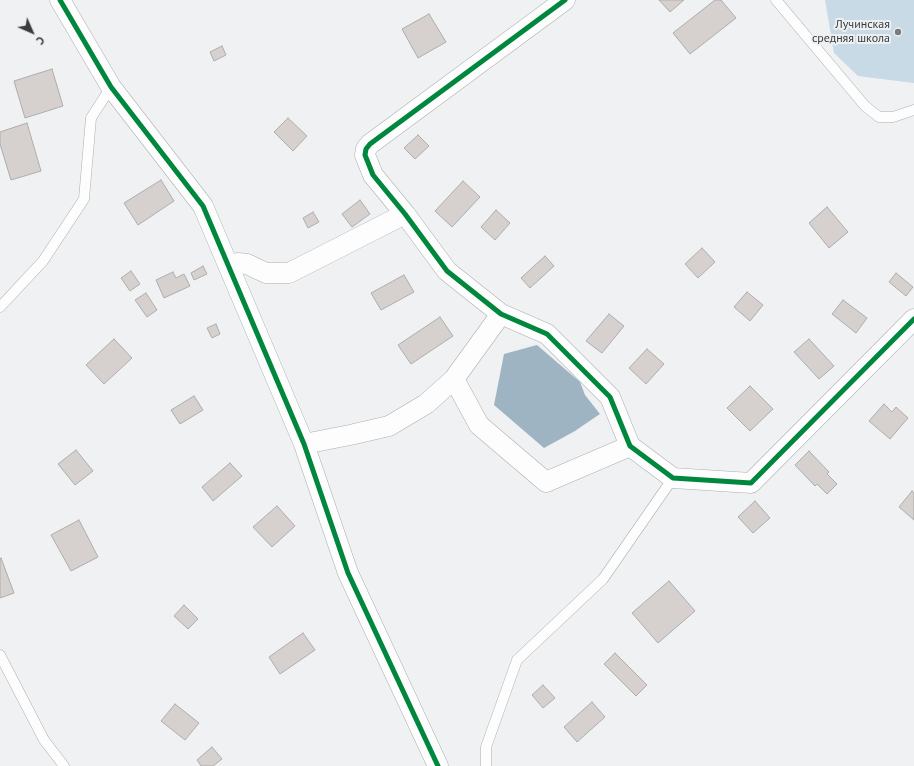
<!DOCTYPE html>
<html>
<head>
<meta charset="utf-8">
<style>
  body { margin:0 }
  #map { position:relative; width:914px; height:766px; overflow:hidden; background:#eff1f2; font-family:"PT Sans",sans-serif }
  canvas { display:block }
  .north { position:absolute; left:12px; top:12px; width:40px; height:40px; -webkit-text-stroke:3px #eef1f3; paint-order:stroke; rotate:135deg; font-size:11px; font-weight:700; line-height:16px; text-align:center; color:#3a3b3c }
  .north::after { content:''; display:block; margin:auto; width:14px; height:18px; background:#3a3b3c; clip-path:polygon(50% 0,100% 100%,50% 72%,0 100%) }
</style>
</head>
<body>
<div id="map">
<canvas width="914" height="766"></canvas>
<div class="north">С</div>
</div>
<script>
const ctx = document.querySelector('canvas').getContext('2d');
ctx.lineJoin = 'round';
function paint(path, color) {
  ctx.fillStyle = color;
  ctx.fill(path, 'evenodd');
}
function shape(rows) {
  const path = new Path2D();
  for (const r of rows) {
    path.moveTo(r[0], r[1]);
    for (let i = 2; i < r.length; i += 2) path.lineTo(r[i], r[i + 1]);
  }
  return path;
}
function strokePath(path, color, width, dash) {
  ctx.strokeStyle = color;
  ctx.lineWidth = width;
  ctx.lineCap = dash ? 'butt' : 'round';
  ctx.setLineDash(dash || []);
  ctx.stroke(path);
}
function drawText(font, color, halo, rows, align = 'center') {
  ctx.font = font + ' "PT Sans",sans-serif';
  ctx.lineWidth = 4;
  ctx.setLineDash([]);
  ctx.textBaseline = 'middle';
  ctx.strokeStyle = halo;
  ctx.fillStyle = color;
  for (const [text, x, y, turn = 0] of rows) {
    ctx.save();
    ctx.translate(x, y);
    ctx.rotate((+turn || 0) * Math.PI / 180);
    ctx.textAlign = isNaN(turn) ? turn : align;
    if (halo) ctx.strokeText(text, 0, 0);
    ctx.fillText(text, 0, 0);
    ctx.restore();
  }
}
const forest = shape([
  [825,0,914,0,914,83,858,76,834,53]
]);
const water = shape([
  [537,345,580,382,585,395,600,414,591,420,575,431,544,448,494,405,504,354]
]);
const building = shape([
  [659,0,684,0,670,12,659,0],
  [715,0,721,0,736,18,690,54,673,33,715,0],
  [429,14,446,42,418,58,402,29,429,14],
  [222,46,226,55,214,61,210,52,222,46],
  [52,69,63,106,25,118,14,81,52,69],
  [288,118,307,136,293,151,274,132,288,118],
  [27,123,41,171,11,180,0,144,0,132,27,123],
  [418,135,429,146,415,159,404,148,418,135],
  [161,180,174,201,138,225,124,203,161,180],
  [463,181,480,197,452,227,435,211,463,181],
  [360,200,370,214,352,227,342,214,360,200],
  [827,207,848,232,829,248,809,223,827,207],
  [496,210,510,223,495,240,481,227,496,210],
  [313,212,319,222,308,228,303,218,313,212],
  [702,248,715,262,698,278,685,264,702,248],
  [545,256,554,266,530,288,521,278,545,256],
  [203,266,207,274,194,280,191,273,203,266],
  [131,271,140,284,130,291,121,278,131,271],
  [173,272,176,278,184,274,190,286,164,298,156,280,173,272],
  [896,273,913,287,906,296,889,282,896,273],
  [404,275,414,292,381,310,371,293,404,275],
  [747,292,763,305,750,321,734,307,747,292],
  [146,293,157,310,147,317,135,300,146,293],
  [843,300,867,318,856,333,832,314,843,300],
  [609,314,624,326,602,353,586,341,609,314],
  [440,317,453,336,411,364,398,345,440,317],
  [216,324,220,334,212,338,207,328,216,324],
  [114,339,132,358,104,384,86,365,114,339],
  [809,339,834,366,819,379,794,352,809,339],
  [647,349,664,364,646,384,629,368,647,349],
  [750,386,773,409,750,431,727,408,750,386],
  [194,396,203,410,180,424,171,410,194,396],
  [884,404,892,412,896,407,908,418,890,439,869,421,884,404],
  [76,450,93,471,75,485,58,464,76,450],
  [809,451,829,472,827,474,837,484,827,494,817,484,815,486,795,465,809,451],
  [230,463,242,476,213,501,202,487,230,463],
  [912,491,914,493,914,520,899,507,912,491],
  [755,501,770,518,753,533,738,517,755,501],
  [277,506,295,526,272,547,253,527,277,506],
  [79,520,98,557,71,571,51,535,79,520],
  [1,558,14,593,0,598,0,559,1,558],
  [669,581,695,611,658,643,632,613,669,581],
  [184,605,198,619,188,629,174,616,184,605],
  [303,633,315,650,280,674,269,657,303,633],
  [615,653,647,685,636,696,604,664,615,653],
  [543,685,555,698,543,708,532,695,543,685],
  [592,702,605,717,577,742,564,727,592,702],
  [175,704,199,723,185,740,161,721,175,704],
  [212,747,222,759,213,766,201,766,197,760,212,747]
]);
const service = shape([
  [776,0,865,106,879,117,893,117,914,110],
  [0,307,43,261,84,199,91,118,111,87],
  [0,655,44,740,64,766],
  [486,766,486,747,517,660,603,579,673,478]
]);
const minor = shape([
  [60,0,111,87,203,206,304,444,348,573,438,766],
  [565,0,370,144,366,149,365,155,373,175,405,214,447,271,501,314,547,334,610,397,630,446,673,478,751,483,914,319],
  [228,265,238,263,247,264,266,273,289,273,405,214],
  [501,314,454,379,479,425,546,482,630,446],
  [304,444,350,435,389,426,426,404,454,379]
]);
const cycleway = shape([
  [60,0,111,87,203,206,304,444,348,573,438,766],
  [565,0,370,144,366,149,365,155,373,175,405,214,447,271,501,314,547,334,610,397,630,446,673,478,751,483,914,319]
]);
const markers = [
  [898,32,4,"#797b7c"]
];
const poiNames = [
  ["Лучинская",890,25],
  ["средняя школа",890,39]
];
paint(forest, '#c7dae5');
paint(water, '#9eb4c2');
paint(building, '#d6d0cf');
strokePath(building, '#adadad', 1);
strokePath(service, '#acaeaf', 11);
strokePath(minor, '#acaeaf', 21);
strokePath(service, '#fdfdfd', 10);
strokePath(minor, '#fdfdfd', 20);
strokePath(cycleway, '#00873e', 5);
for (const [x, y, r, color] of markers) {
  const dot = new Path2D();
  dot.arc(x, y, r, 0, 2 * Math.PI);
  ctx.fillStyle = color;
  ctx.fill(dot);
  strokePath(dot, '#eef1f3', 1.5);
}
drawText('12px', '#3a3b3c', '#eef1f3', poiNames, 'right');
</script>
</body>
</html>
